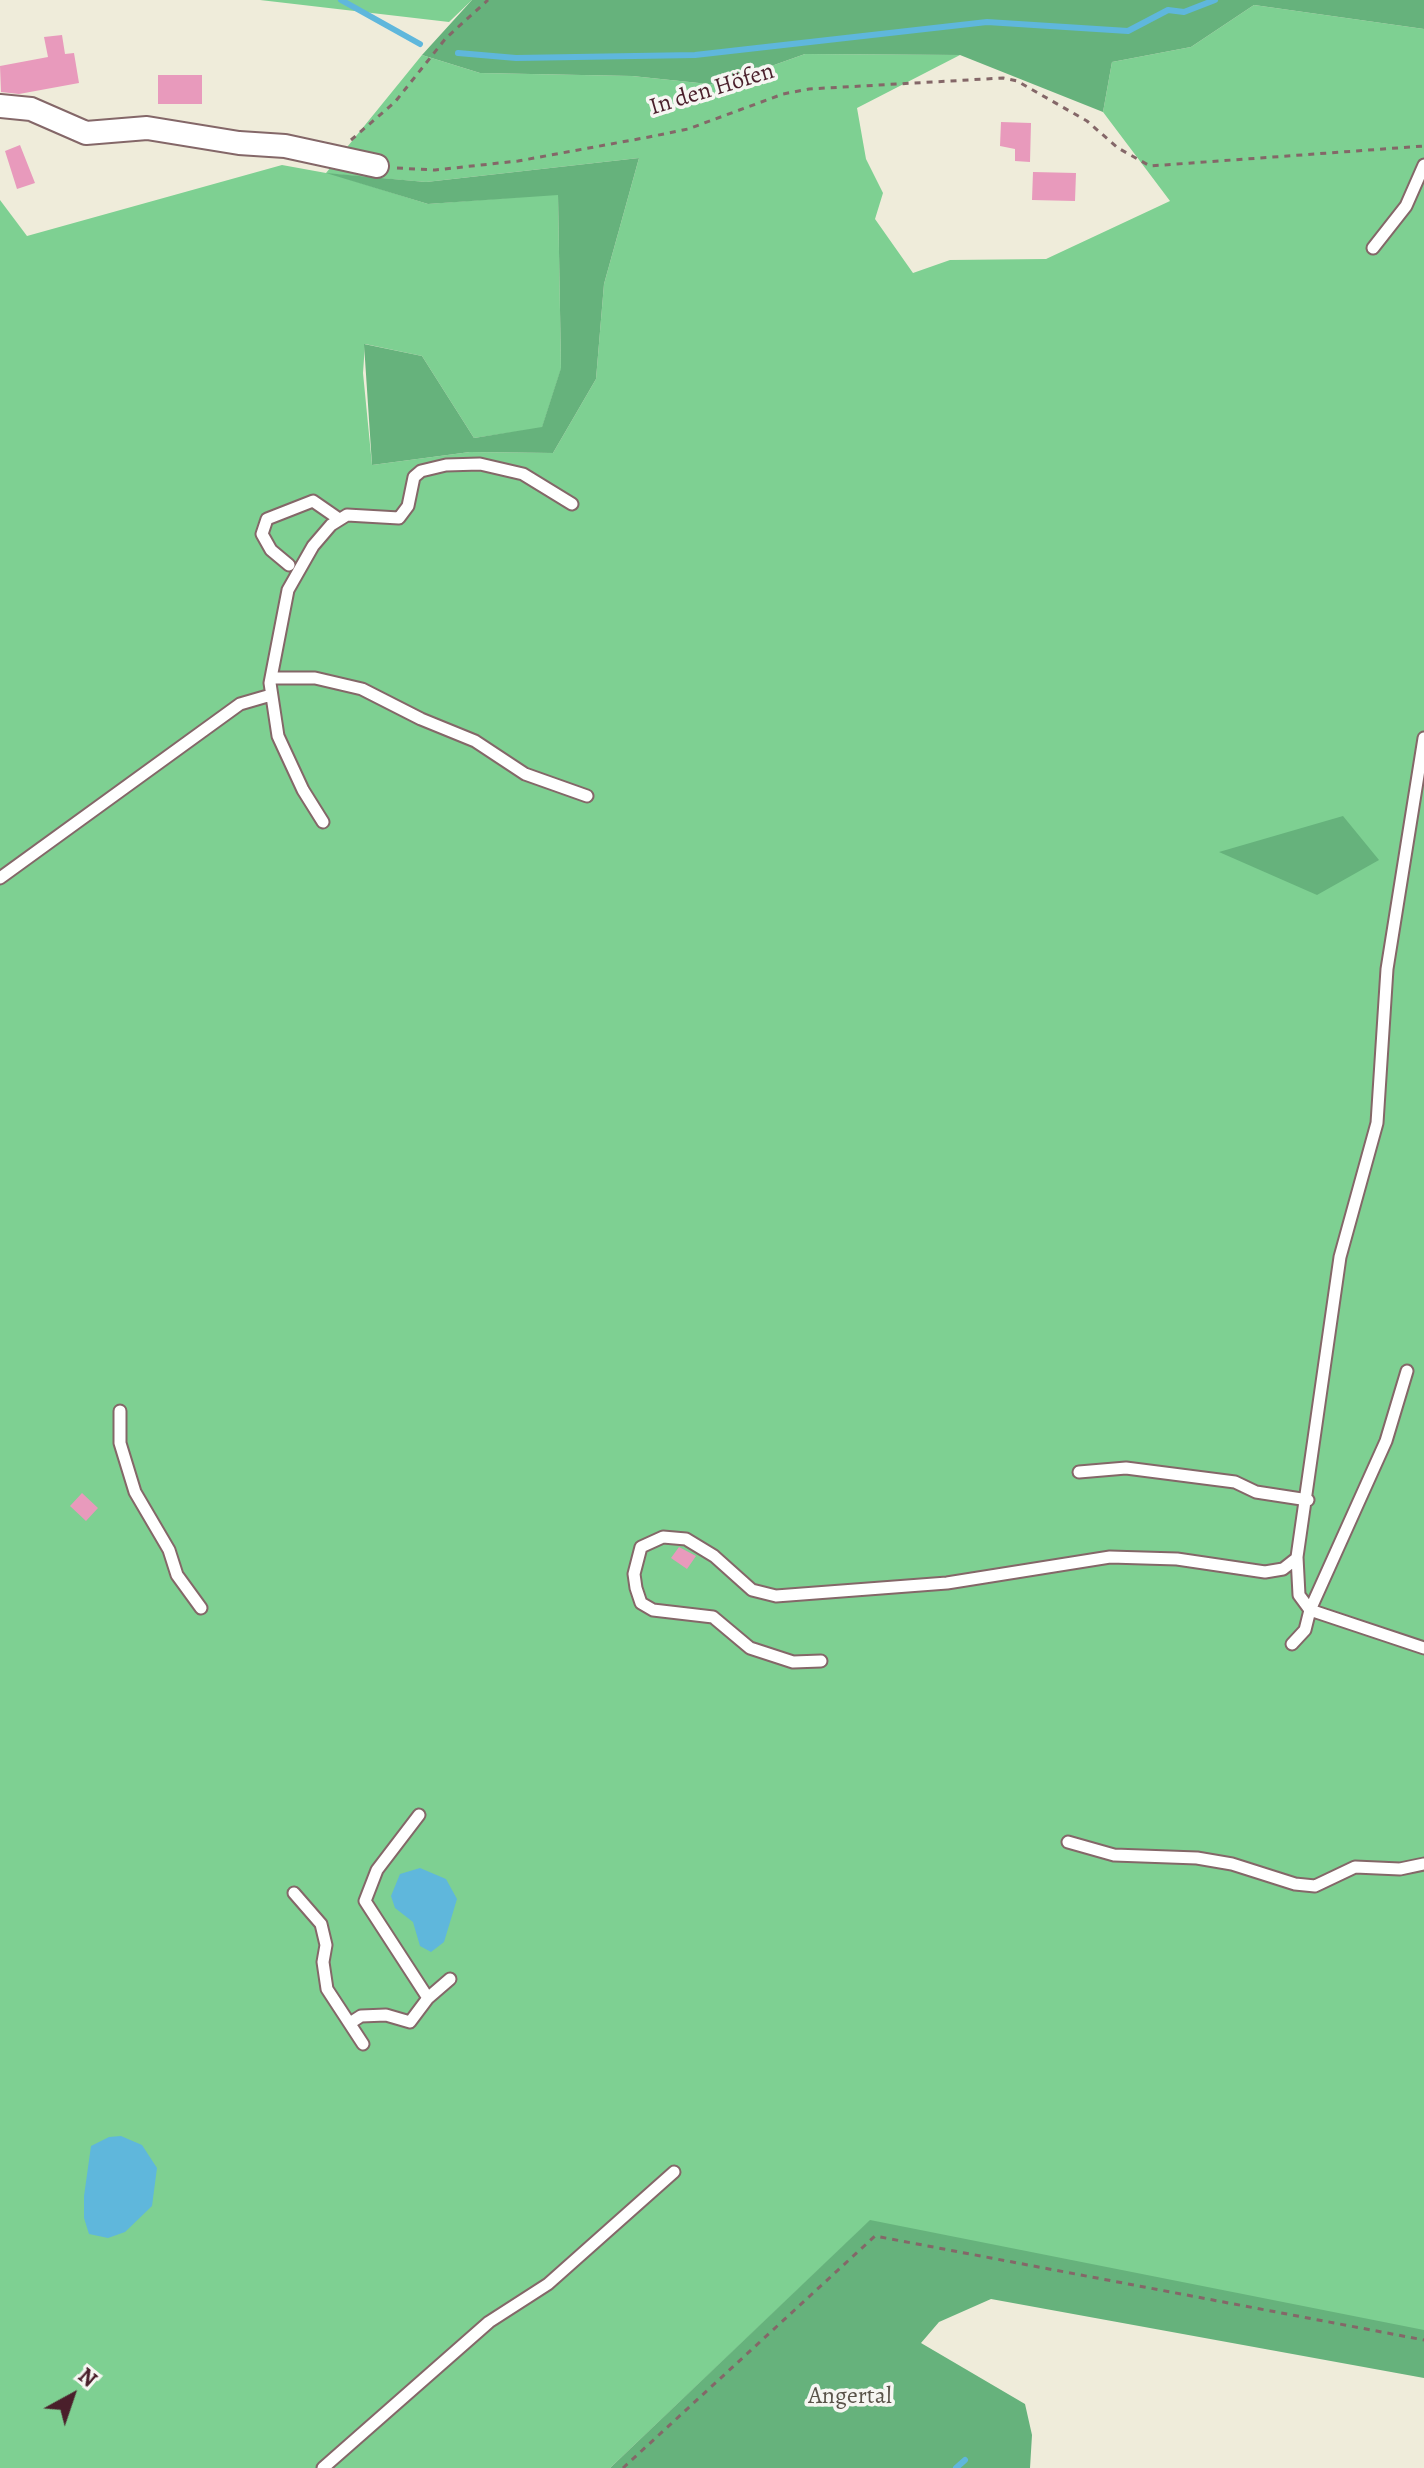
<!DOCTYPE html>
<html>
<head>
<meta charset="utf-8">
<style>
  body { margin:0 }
  #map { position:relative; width:1424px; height:2468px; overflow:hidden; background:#efecda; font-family:Alegreya,serif }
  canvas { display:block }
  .north { position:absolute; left:32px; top:2356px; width:80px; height:80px; -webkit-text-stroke:6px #f6f6f2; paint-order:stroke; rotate:40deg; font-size:22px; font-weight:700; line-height:32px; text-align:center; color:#4a1f2b }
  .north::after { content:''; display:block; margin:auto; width:28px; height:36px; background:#4a1f2b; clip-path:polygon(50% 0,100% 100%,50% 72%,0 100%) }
</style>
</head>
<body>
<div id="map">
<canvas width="1424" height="2468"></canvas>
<div class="north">N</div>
</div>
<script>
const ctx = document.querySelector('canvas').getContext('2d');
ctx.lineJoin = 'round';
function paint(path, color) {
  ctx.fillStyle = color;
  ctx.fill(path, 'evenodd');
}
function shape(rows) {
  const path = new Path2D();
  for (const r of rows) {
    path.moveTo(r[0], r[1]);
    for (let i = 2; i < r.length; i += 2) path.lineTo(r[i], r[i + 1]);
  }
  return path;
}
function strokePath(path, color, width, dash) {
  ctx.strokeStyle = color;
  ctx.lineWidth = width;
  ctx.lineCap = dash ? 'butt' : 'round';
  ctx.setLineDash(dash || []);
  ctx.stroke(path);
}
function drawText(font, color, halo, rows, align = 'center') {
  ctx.font = font + ' Alegreya,serif';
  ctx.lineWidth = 7;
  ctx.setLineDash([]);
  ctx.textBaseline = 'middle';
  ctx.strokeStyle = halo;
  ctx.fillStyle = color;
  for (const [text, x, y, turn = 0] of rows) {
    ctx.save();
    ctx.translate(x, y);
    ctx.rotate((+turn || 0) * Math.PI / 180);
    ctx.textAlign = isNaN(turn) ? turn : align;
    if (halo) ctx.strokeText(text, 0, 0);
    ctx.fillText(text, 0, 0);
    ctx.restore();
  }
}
const green = shape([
  [260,0,472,0,449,22],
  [1254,5,1424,29,1424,2332,870,2221,610,2468,0,2468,0,200,27,236,282,165,326,173,422,55,480,73,632,76,718,85,805,54,960,55,857,108,866,159,883,193,875,219,913,273,950,260,1046,259,1170,201,1103,112,1112,62,1191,47],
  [639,158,604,284,596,379,553,453,470,452,372,465,363,373,365,344,422,356,474,438,542,428,561,369,558,194,428,204,332,174,426,182]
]);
const forest = shape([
  [472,0,1424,0,1424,29,1254,5,1191,47,1112,62,1103,112,960,55,805,54,718,85,632,76,480,73,422,55],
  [639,158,604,284,596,379,553,453,470,452,372,465,364,344,422,356,474,438,542,427,561,368,558,195,428,204,326,173,426,182],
  [1343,816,1379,860,1317,895,1219,852],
  [870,2220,1424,2330,1424,2378,991,2299,939,2322,921,2343,1025,2404,1032,2435,1030,2468,610,2468]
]);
const water = shape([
  [420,1868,446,1879,457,1899,444,1942,431,1952,420,1946,413,1922,395,1908,391,1896,400,1874],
  [121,2136,142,2145,157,2168,152,2206,125,2232,108,2238,89,2234,84,2218,84,2196,91,2146,109,2137]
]);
const stream = shape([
  [341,0,420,44],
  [458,53,516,58,695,55,987,22,1128,31,1168,10,1184,12,1215,0],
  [956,2468,965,2460]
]);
const building = shape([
  [62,35,65,54,74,53,79,83,19,94,1,92,0,66,48,57,44,37],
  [158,75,202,75,202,104,158,104],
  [1001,122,1031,123,1030,162,1015,161,1015,149,1000,146],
  [20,145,35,183,17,189,5,151],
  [1033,172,1076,173,1075,201,1032,200],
  [82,1493,98,1508,86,1521,70,1506],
  [679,1547,696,1556,687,1569,671,1558]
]);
const path = shape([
  [351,140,395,102,446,38,488,0],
  [397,168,435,170,518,161,649,137,688,129,783,94,809,89,1003,78,1017,81,1087,121,1118,148,1150,166,1424,146],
  [623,2468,875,2236,1424,2340]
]);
const lane = shape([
  [1373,248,1406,206,1424,165],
  [289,565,271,550,262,534,267,519,313,501,339,519],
  [271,678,315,678,362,689,421,719,475,741,525,774,587,796],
  [323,822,303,790,278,736,270,683,288,590,313,546,331,525,347,515,399,518,408,506,414,477,421,471,446,465,480,464,523,474,572,504],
  [0,878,240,704,271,695],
  [1407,1371,1386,1441,1310,1610,1299,1595,1297,1557,1340,1257,1377,1123,1387,969,1424,738],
  [120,1411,120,1443,135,1492,169,1550,177,1575,201,1608],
  [1079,1472,1126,1468,1235,1482,1256,1492,1308,1500],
  [1292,1644,1305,1630,1310,1610,1424,1648],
  [821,1661,793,1662,750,1648,713,1617,653,1610,641,1603,636,1588,634,1574,641,1547,663,1537,686,1539,714,1556,752,1590,776,1596,947,1583,1110,1557,1177,1559,1265,1572,1283,1569,1297,1558],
  [419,1815,377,1870,365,1901,428,1998],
  [1068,1842,1114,1855,1197,1858,1232,1864,1295,1884,1315,1886,1355,1867,1400,1869,1424,1864],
  [294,1893,321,1924,326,1945,323,1962,327,1989,363,2044],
  [350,2023,361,2016,386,2015,410,2022,428,1998,450,1979],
  [323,2468,489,2322,548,2284,674,2172]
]);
const street = shape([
  [0,106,31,109,86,133,147,128,239,143,285,146,377,166]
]);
const streetNames = [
  ["In den Höfen",712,90,-17]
];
const parkNames = [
  ["Angertal",850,2397]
];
paint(green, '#7ed092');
paint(forest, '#66b27c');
paint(water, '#5fb7dc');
strokePath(stream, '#5fb7dc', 6);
paint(building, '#e89abc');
strokePath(lane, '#846768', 15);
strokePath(street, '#846768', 26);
strokePath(path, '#846768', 3, [6, 6]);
strokePath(lane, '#fff', 11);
strokePath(street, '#fff', 22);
drawText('24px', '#4a1f2b', '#f6f6f2', streetNames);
drawText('24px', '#5a544a', '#f6f6f2', parkNames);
</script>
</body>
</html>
